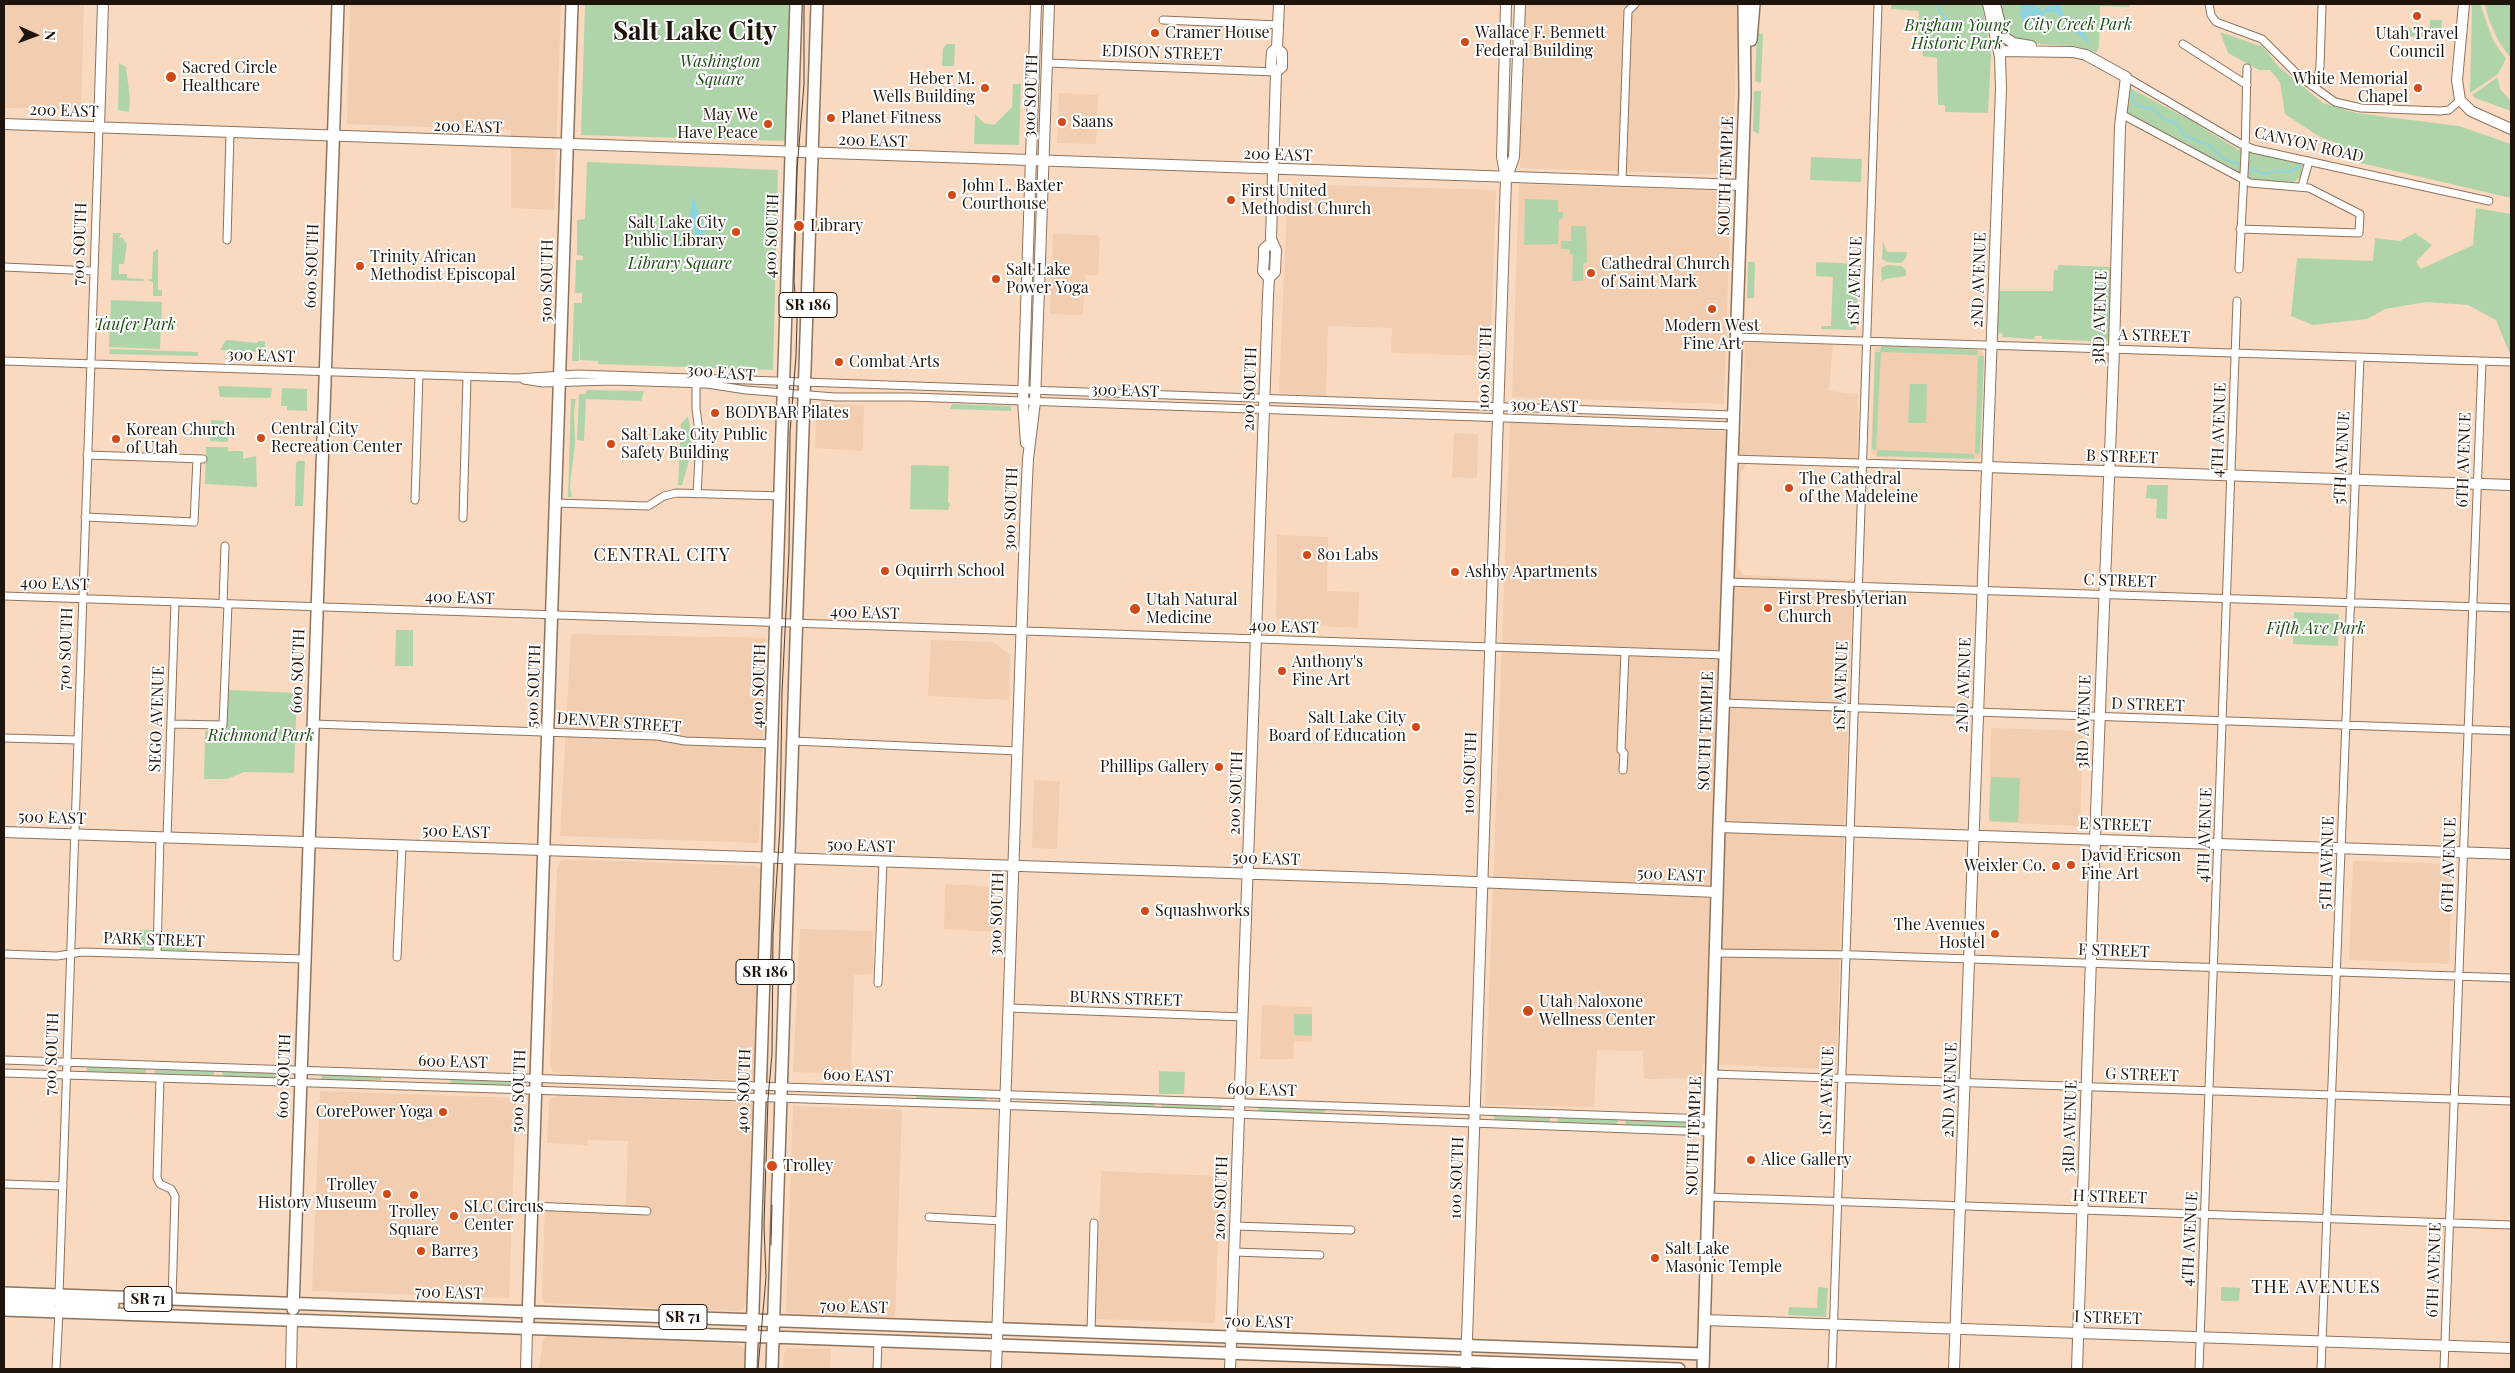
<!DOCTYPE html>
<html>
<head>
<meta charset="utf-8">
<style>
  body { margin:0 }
  #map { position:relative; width:2515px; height:1373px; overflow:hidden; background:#f9dac0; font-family:"Playfair Display",serif }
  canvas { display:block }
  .frame { position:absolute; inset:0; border:5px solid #1f140b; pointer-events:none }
  .north { position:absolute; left:10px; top:10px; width:50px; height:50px; -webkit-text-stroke:4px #fff; paint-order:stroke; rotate:92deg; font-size:14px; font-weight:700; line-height:20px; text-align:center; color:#1f140b }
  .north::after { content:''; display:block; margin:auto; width:18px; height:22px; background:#1f140b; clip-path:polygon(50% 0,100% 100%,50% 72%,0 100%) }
</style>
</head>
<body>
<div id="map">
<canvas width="2515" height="1373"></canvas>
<div class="frame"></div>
<div class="north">N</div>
</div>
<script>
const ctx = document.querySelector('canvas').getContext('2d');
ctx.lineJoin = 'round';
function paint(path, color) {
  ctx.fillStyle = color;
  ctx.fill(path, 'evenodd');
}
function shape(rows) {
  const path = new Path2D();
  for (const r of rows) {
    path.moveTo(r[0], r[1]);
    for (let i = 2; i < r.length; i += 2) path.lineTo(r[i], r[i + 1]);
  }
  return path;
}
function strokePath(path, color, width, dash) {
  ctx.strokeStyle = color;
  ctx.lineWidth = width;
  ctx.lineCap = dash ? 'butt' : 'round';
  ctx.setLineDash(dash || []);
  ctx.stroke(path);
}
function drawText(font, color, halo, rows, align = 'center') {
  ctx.font = font + ' "Playfair Display",serif';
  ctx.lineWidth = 4;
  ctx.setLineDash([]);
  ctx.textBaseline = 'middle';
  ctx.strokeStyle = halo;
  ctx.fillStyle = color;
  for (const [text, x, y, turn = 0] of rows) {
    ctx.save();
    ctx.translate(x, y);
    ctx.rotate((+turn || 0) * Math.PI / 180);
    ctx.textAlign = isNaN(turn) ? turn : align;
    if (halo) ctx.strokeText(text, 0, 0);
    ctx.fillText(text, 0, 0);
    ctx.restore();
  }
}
const built = shape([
  [4,4,84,4,81,109,4,108],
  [350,4,561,4,554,210,511,208,511,130,347,124],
  [1525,4,1738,4,1732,175,1520,168],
  [1059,93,1098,95,1096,144,1057,143],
  [1288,184,1496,190,1490,356,1391,353,1392,328,1328,326,1326,396,1279,393],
  [1519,184,1731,191,1724,404,1512,397],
  [1053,234,1096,235,1100,238,1098,275,1085,275,1083,315,1050,314],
  [1745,343,1833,344,1829,391,1858,394,1857,470,1854,467,1747,464,1741,471,1738,568,1744,575,1850,580,1853,577,1836,1064,1829,1069,1702,1064,1703,1078,1644,1079,1643,1051,1597,1050,1594,1107,1485,1105,1510,422,1742,432],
  [1875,347,1982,351,1984,357,1980,455,1978,459,1877,457,1873,454,1871,450],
  [817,403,864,405,863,451,815,448],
  [1454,433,1478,434,1477,478,1452,477],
  [1277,535,1328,537,1327,591,1359,592,1358,628,1280,624,1276,617],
  [571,634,767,638,759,843,560,836],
  [931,640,993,642,999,646,1010,655,1009,700,928,696],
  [1991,728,2083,731,2080,826,1989,822],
  [1034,780,1060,781,1057,849,1032,848],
  [566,859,755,866,761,869,756,1072,753,1080,569,1075,553,1072,550,1067,557,869,560,861],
  [2353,861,2452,864,2449,964,2349,960],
  [945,884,997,887,996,932,944,929],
  [800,929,873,931,873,974,854,975,851,1074,793,1072],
  [1262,1005,1312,1007,1312,1042,1294,1041,1293,1059,1260,1059],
  [320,1091,516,1098,509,1298,312,1291],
  [558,1096,748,1103,752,1105,754,1111,750,1265,747,1274,746,1304,743,1309,737,1311,545,1303,542,1298,545,1204,626,1206,628,1141,588,1140,587,1145,547,1143,549,1102,551,1098],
  [793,1106,902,1110,895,1317,786,1313],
  [1101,1171,1220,1176,1215,1323,1096,1319],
  [548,1335,738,1344,746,1350,746,1369,539,1369,543,1340],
  [788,1348,831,1349,830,1369,783,1369,784,1352]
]);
const green = shape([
  [585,4,791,4,786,141,581,135],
  [1891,4,1982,4,1991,55,1988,113,1945,112,1945,105,1938,105,1937,58,1923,56,1921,41,1918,40,1919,11,1891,9],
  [1999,4,2129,4,2129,7,2100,6,2099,47,2096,53,2077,46,2020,43,2007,35],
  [2472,4,2480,4,2493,40,2506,59,2498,74,2470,93],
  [2485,4,2511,4,2511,56,2509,56,2498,40,2489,20],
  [2430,20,2442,20,2441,40,2437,37,2406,36,2404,33,2404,28,2429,29],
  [2220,32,2263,47,2279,67,2323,103,2356,113,2459,126,2511,144,2511,198,2339,158,2336,143,2320,137,2285,114,2280,82,2270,70,2259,70,2228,53],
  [1757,33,1763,34,1761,83,1755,81],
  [947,44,955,44,954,66,942,66,943,48],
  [119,63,126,67,130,99,129,112,118,110],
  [2498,77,2500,89,2511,101,2511,111,2475,98,2472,95],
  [1013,84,1021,84,1019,145,974,144,975,114,984,123,994,125,1012,107],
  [2130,88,2192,121,2237,149,2303,164,2301,176,2294,182,2254,181,2229,169,2129,114,2127,111],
  [1754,91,1761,91,1759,134,1753,131],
  [1811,157,1862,159,1861,182,1810,180],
  [587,162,778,170,773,370,598,364,598,361,580,360,580,334,579,361,572,361,574,303,582,303,582,293,575,293,576,260,583,260,583,256,577,255,577,220,585,219],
  [1525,199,1558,200,1558,212,1563,212,1563,218,1559,219,1558,244,1524,245],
  [2476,208,2511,214,2511,353,2509,352,2496,320,2468,305,2426,302,2385,309,2367,319,2313,325,2291,316,2297,258,2373,261,2375,238,2400,241,2415,233,2432,245,2416,262,2421,269,2473,245],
  [1571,226,1586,226,1587,262,1583,264,1583,281,1572,281,1573,255,1570,254,1570,249,1561,249,1561,241,1571,241],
  [113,233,121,233,119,238,122,237,127,244,124,264,119,264,119,274,127,274,127,278,144,279,144,281,111,280],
  [1883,241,1887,252,1907,252,1906,258,1901,263,1887,262,1882,259],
  [158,249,158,290,162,290,162,296,153,296,153,282,147,280,152,279,153,252],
  [1748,262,1755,262,1754,298,1747,298],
  [1816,262,1858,264,1856,330,1821,329,1821,326,1831,326,1833,277,1816,276],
  [1887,265,1902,266,1906,270,1906,276,1886,279,1882,281,1882,285,1881,268],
  [2058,265,2111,267,2109,340,2107,342,2042,339,2042,336,2035,336,2034,339,2002,337,2003,335,2001,333,1998,334,1997,330,1999,291,2053,291,2054,270,2058,270],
  [111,300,162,302,160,349,109,347],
  [226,340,258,343,258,341,265,341,265,349,262,352,220,350],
  [1881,346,1978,350,1977,355,1881,352,1876,450,1872,449,1875,352,1880,352],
  [110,349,198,352,198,356,109,354],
  [1978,356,1984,356,1980,454,1975,453],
  [1910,384,1927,384,1926,423,1908,423],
  [218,386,272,388,271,396,270,398,220,397],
  [282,388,307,389,307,411,287,410,287,406,281,406],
  [587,390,644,391,641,401,586,399,584,441,577,440,579,394,585,394],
  [571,399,576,399,574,411,575,444,570,486,572,497,568,497],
  [952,404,1011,406,1011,411,950,409],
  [688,416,692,440,691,454,682,485,678,485,681,424],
  [211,420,229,421,228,442,210,441],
  [206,447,228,447,228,451,243,451,243,459,256,456,257,487,205,484],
  [1877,450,1974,454,1974,459,1877,456],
  [298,461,305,461,303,506,295,506,296,463],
  [911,465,949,466,948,502,950,504,948,510,910,509],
  [2147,485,2168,485,2167,519,2156,518,2157,499,2146,498],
  [2294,612,2339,614,2338,646,2293,644],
  [396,630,413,630,413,666,395,666],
  [228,690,297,693,294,773,244,772,227,779,204,779,205,731,224,731,226,728],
  [1991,777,2020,778,2018,822,1992,821,1989,818],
  [140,930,154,930,154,950,140,950],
  [160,932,188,933,187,951,159,950],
  [1294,1014,1312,1014,1312,1036,1294,1035],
  [87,1065,146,1068,146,1073,87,1072],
  [154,1068,214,1070,214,1075,155,1074],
  [222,1070,282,1073,282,1077,223,1077],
  [1159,1071,1185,1072,1184,1094,1159,1094],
  [324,1074,381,1076,381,1080,324,1081,321,1077],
  [453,1079,512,1080,517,1084,515,1087,452,1085,450,1081],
  [919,1094,985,1097,986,1099,984,1102,917,1100,916,1097],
  [1092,1100,1153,1103,1155,1106,1090,1105],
  [1162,1103,1222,1105,1221,1111,1162,1109],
  [1259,1106,1323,1108,1325,1111,1323,1114,1258,1113],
  [1494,1114,1550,1117,1550,1121,1549,1123,1494,1121],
  [1558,1117,1618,1119,1618,1122,1616,1125,1560,1123,1557,1121],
  [1626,1119,1687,1121,1688,1124,1684,1127,1628,1126,1625,1123],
  [1818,1287,1828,1288,1826,1317,1788,1315,1789,1307,1817,1308],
  [2221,1287,2240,1288,2239,1301,2221,1301]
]);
const water = shape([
  [2023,4,2034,4,2043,11,2049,4,2052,4,2051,8,2055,4,2060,4,2065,17,2072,19,2078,25,2090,41,2088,42,2077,34,2070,24,2054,12,2047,12,2033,24,2026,25,2019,14],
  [693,196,706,231,700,242,693,230,689,218]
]);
const stream = shape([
  [1939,4,1939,11,1950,23],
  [2132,92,2133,101,2137,106,2153,109,2165,120,2175,122,2185,136,2209,145,2224,159,2242,165],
  [2246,167,2264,174,2275,171,2288,172,2301,166]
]);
const street = shape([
  [2209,4,2211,15,2216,22,2262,39,2300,77,2335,102,2361,108,2440,111,2449,110,2460,100],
  [1163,20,1278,25],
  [2183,44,2247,85],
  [1047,63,1276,72],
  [2126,77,2239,143,2253,149,2489,201],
  [2312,86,2318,76,2320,67,2322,4],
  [2121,114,2250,183,2309,188,2360,214,2359,233,2240,229],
  [1622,181,1628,11,1635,4],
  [2302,186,2309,161],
  [227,240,230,133],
  [4,267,94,271],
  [2239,269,2245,155,2247,68],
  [1736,337,2511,362],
  [4,361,517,378,578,374,1733,415],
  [524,380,543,383,613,381,707,384,746,390,835,397,910,397,1733,426],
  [696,383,696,408,700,440,697,494],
  [87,455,203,459],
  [1731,459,1986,467],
  [415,500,419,375],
  [556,503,648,506,664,496,676,493,781,496],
  [85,517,194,522,197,459],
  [463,518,467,377],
  [1727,582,2511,608],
  [4,596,1725,655],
  [223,604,225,546],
  [1723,703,2511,731],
  [171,724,223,725,228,604],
  [313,724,657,736,685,741,773,744],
  [4,738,78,740],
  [793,741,1018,751],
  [1623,770,1624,753,1621,750,1625,652],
  [167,837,175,602],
  [1716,953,1856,955,2511,978],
  [4,954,57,956,82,952,304,959],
  [157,954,160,837],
  [397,957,402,846],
  [878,983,883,862],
  [1009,1008,1243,1017],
  [4,1060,1710,1119],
  [4,1073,1022,1106,1710,1132],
  [1712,1074,2511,1101],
  [160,1079,157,1178,160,1184,171,1189,175,1196,172,1300],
  [4,1184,63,1186],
  [1708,1197,2511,1225],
  [532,1206,647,1211],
  [929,1217,1002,1221],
  [1235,1226,1351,1230],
  [1234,1252,1320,1255],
  [59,1295,99,127],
  [1091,1332,1094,1223],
  [56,1369,59,1312],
  [877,1369,878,1340],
  [1832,1369,1878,4],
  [2199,1369,2237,301],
  [2321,1369,2360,357],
  [2444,1369,2482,362]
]);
const secondary = shape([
  [1995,4,2003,36,2013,43,2031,46],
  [2464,4,2457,80,2460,100,2471,111,2511,129],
  [1999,51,2073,52,2086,55,2126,77,2120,126,2114,349,2095,840,2077,1369],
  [1276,72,1271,66,1272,52,1277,48],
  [4,124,1741,185],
  [99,127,103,4],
  [1507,177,1514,157,1520,4],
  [1269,278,1263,271,1264,259,1264,249,1271,243],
  [1026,443,1023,401,1036,4],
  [1986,467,2511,485],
  [1719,827,2511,854],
  [4,832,1379,878,1717,892],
  [1704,1320,2511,1348],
  [291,1369,292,1320],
  [526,1369,527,1329],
  [996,1369,1026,501,1028,459,1035,402,1049,4],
  [1230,1369,1268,296,1269,278,1275,272,1276,250,1271,239,1276,72,1282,67,1282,53,1277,48,1279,4],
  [1466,1369,1506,178,1502,157,1506,4],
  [1954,1369,2001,88,2000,57,1988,4]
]);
const primary = shape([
  [1751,40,1754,4],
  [4,1293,1703,1354],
  [4,1301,44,1302,52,1301,57,1296],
  [293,1309,338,4],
  [4,1310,1679,1369],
  [59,1312,61,1306,70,1303,113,1305],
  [528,1320,572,4],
  [751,1369,796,4],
  [772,1369,817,4],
  [1703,1369,1719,827,1745,94,1744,4]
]);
const tram = shape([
  [771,1245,772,1205],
  [758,1369,766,1277,764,1226,768,1099,772,1054,773,934,780,827,782,692,789,551,790,432,796,356,797,320,794,281,797,170,804,84,804,4]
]);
const markers = [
  [2417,16,5,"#d04916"],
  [1155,33,5,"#d04916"],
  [1465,42,5,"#d04916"],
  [171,77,6,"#d04916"],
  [985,88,5,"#d04916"],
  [2418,88,5,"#d04916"],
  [831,118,5,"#d04916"],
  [1062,122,5,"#d04916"],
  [768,124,5,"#d04916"],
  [952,195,5,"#d04916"],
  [1231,200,5,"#d04916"],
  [799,226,6,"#d04916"],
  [736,232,5,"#d04916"],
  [360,266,5,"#d04916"],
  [1591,273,5,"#d04916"],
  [996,279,5,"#d04916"],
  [1712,309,5,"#d04916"],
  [839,362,5,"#d04916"],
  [715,413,5,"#d04916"],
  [261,438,5,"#d04916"],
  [116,439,5,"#d04916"],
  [611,444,5,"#d04916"],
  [1789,488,5,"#d04916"],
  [1307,555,5,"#d04916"],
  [885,571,5,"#d04916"],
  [1455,572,5,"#d04916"],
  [1768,608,5,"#d04916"],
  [1135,609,6,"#d04916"],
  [1282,671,5,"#d04916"],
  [1416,727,5,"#d04916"],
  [1219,767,5,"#d04916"],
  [2071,865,5,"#d04916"],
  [2056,866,5,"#d04916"],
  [1145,911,5,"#d04916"],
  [1995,934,5,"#d04916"],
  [1528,1011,6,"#d04916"],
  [443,1112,5,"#d04916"],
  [1751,1160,5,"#d04916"],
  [772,1166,6,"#d04916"],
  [387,1194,5,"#d04916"],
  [414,1195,5,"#d04916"],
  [454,1216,5,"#d04916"],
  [421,1251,5,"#d04916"],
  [1655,1258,5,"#d04916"]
];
const shields = [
  [808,305,58],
  [765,972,58],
  [148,1299,48],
  [683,1317,48]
];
const shieldNames = [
  ["SR 186",808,305],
  ["SR 186",765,972],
  ["SR 71",148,1299],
  ["SR 71",683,1317]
];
const parkNames = [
  ["City Creek Park",2078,25],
  ["Brigham Young",1957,26],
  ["Historic Park",1957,44],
  ["Washington",720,62],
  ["Square",720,80],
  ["Library Square",680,264],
  ["Taufer Park",135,325],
  ["Fifth Ave Park",2316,629],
  ["Richmond Park",261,736]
];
const poiNames = [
  ["Cramer House",1165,33],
  ["Wallace F. Bennett",1475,33],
  ["Federal Building",1475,51],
  ["Utah Travel",2417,34,"center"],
  ["Council",2417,52,"center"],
  ["Sacred Circle",182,68],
  ["Healthcare",182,86],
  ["Heber M.",975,79,"right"],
  ["Wells Building",975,97,"right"],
  ["White Memorial",2408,79,"right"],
  ["Chapel",2408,97,"right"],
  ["May We",758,115,"right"],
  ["Have Peace",758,133,"right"],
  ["Planet Fitness",841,118],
  ["Saans",1072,122],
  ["John L. Baxter",962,186],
  ["Courthouse",962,204],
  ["First United",1241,191],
  ["Methodist Church",1241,209],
  ["Salt Lake City",726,223,"right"],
  ["Public Library",726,241,"right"],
  ["Library",810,226],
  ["Trinity African",370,257],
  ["Methodist Episcopal",370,275],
  ["Cathedral Church",1601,264],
  ["of Saint Mark",1601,282],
  ["Salt Lake",1006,270],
  ["Power Yoga",1006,288],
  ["Modern West",1712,326,"center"],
  ["Fine Art",1712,344,"center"],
  ["Combat Arts",849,362],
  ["BODYBAR Pilates",725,413],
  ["Central City",271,429],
  ["Recreation Center",271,447],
  ["Korean Church",126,430],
  ["of Utah",126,448],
  ["Salt Lake City Public",621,435],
  ["Safety Building",621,453],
  ["The Cathedral",1799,479],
  ["of the Madeleine",1799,497],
  ["801 Labs",1317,555],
  ["Oquirrh School",895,571],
  ["Ashby Apartments",1465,572],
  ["First Presbyterian",1778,599],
  ["Church",1778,617],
  ["Utah Natural",1146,600],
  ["Medicine",1146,618],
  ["Anthony's",1292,662],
  ["Fine Art",1292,680],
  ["Salt Lake City",1406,718,"right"],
  ["Board of Education",1406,736,"right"],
  ["Phillips Gallery",1209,767,"right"],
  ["David Ericson",2081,856],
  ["Fine Art",2081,874],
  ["Weixler Co.",2046,866,"right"],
  ["Squashworks",1155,911],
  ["The Avenues",1985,925,"right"],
  ["Hostel",1985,943,"right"],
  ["Utah Naloxone",1539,1002],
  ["Wellness Center",1539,1020],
  ["CorePower Yoga",433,1112,"right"],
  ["Alice Gallery",1761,1160],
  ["Trolley",783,1166],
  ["Trolley",377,1185,"right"],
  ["History Museum",377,1203,"right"],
  ["SLC Circus",464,1207],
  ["Center",464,1225],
  ["Trolley",414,1212,"center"],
  ["Square",414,1230,"center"],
  ["Salt Lake",1665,1249],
  ["Masonic Temple",1665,1267],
  ["Barre3",431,1251]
];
const streetNames = [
  ["EDISON STREET",1162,53,2],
  ["300 SOUTH",1031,96,-88],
  ["200 EAST",64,111,2],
  ["200 EAST",468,127,2],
  ["200 EAST",873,141,2],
  ["CANYON ROAD",2309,145,13],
  ["200 EAST",1278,155,2],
  ["SOUTH TEMPLE",1726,176,-88],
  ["400 SOUTH",772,236,-88],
  ["700 SOUTH",80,244,-88],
  ["600 SOUTH",312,266,-88],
  ["2ND AVENUE",1979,280,-88],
  ["500 SOUTH",547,281,-89],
  ["1ST AVENUE",1855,281,-88],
  ["3RD AVENUE",2100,318,-88],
  ["A STREET",2154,336,2],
  ["300 EAST",261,356,2],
  ["100 SOUTH",1485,368,-88],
  ["300 EAST",721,373,5],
  ["200 SOUTH",1250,389,-88],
  ["300 EAST",1125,391,2],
  ["300 EAST",1544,406,2],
  ["4TH AVENUE",2219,430,-88],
  ["B STREET",2122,457,2],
  ["5TH AVENUE",2342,458,-87],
  ["6TH AVENUE",2464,460,-88],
  ["300 SOUTH",1011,509,-88],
  ["C STREET",2120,581,2],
  ["400 EAST",55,584,2],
  ["400 EAST",460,598,2],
  ["400 EAST",865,613,2],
  ["400 EAST",1284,627,2],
  ["700 SOUTH",66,649,-88],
  ["600 SOUTH",298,671,-88],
  ["2ND AVENUE",1964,685,-88],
  ["500 SOUTH",534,686,-88],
  ["400 SOUTH",759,686,-88],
  ["1ST AVENUE",1841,686,-88],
  ["D STREET",2148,705,2],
  ["SEGO AVENUE",157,719,-88],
  ["3RD AVENUE",2084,722,-88],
  ["DENVER STREET",619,723,4],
  ["SOUTH TEMPLE",1706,731,-88],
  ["100 SOUTH",1470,773,-88],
  ["200 SOUTH",1236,793,-88],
  ["500 EAST",52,818,2],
  ["E STREET",2115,825,2],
  ["500 EAST",456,832,2],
  ["4TH AVENUE",2205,835,-88],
  ["500 EAST",861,846,2],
  ["500 EAST",1266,859,2],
  ["5TH AVENUE",2327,863,-88],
  ["6TH AVENUE",2449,865,-88],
  ["500 EAST",1671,875,3],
  ["300 SOUTH",997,914,-88],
  ["PARK STREET",154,940,2],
  ["F STREET",2114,951,2],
  ["BURNS STREET",1126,999,2],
  ["700 SOUTH",52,1054,-88],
  ["600 EAST",453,1062,2],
  ["G STREET",2142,1075,2],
  ["600 SOUTH",284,1076,-88],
  ["600 EAST",858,1076,2],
  ["600 EAST",1262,1090,2],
  ["2ND AVENUE",1950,1090,-88],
  ["500 SOUTH",519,1091,-88],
  ["400 SOUTH",744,1091,-88],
  ["1ST AVENUE",1827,1091,-88],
  ["3RD AVENUE",2070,1127,-88],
  ["SOUTH TEMPLE",1694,1136,-88],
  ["100 SOUTH",1457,1178,-88],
  ["H STREET",2110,1197,2],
  ["200 SOUTH",1221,1198,-88],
  ["4TH AVENUE",2190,1239,-87],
  ["6TH AVENUE",2434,1270,-88],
  ["700 EAST",449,1293,2],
  ["700 EAST",854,1307,2],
  ["I STREET",2108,1318,2],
  ["700 EAST",1259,1322,2]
];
const neighbourhoodNames = [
  ["CENTRAL CITY",662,555],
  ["THE AVENUES",2316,1287]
];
const townNames = [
  ["Salt Lake City",695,32]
];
paint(built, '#f2cdaf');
paint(green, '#b0d4aa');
paint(water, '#8fd4dc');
strokePath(stream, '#8fd4dc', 2);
strokePath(street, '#8e735c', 9);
strokePath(secondary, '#8e735c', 12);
strokePath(primary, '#8e735c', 14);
strokePath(street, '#fff', 7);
strokePath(secondary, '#fff', 10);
strokePath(primary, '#fff', 11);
strokePath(tram, '#504134', 1);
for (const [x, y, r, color] of markers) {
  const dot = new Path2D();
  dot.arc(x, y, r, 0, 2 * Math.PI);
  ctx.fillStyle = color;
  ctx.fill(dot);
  strokePath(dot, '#fff', 2);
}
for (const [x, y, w] of shields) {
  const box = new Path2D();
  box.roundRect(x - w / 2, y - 12.5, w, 25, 4);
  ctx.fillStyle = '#fff';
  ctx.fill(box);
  strokePath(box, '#1f140b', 1);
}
drawText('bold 15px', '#1f140b', null, shieldNames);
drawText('italic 16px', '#1c4c14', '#fff', parkNames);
drawText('16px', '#1f140b', '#fff', poiNames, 'left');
drawText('16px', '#1f140b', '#fff', streetNames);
ctx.letterSpacing = '1px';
drawText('18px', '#1f140b', '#fff', neighbourhoodNames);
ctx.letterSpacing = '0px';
drawText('bold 26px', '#1f140b', '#fff', townNames);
</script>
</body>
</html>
